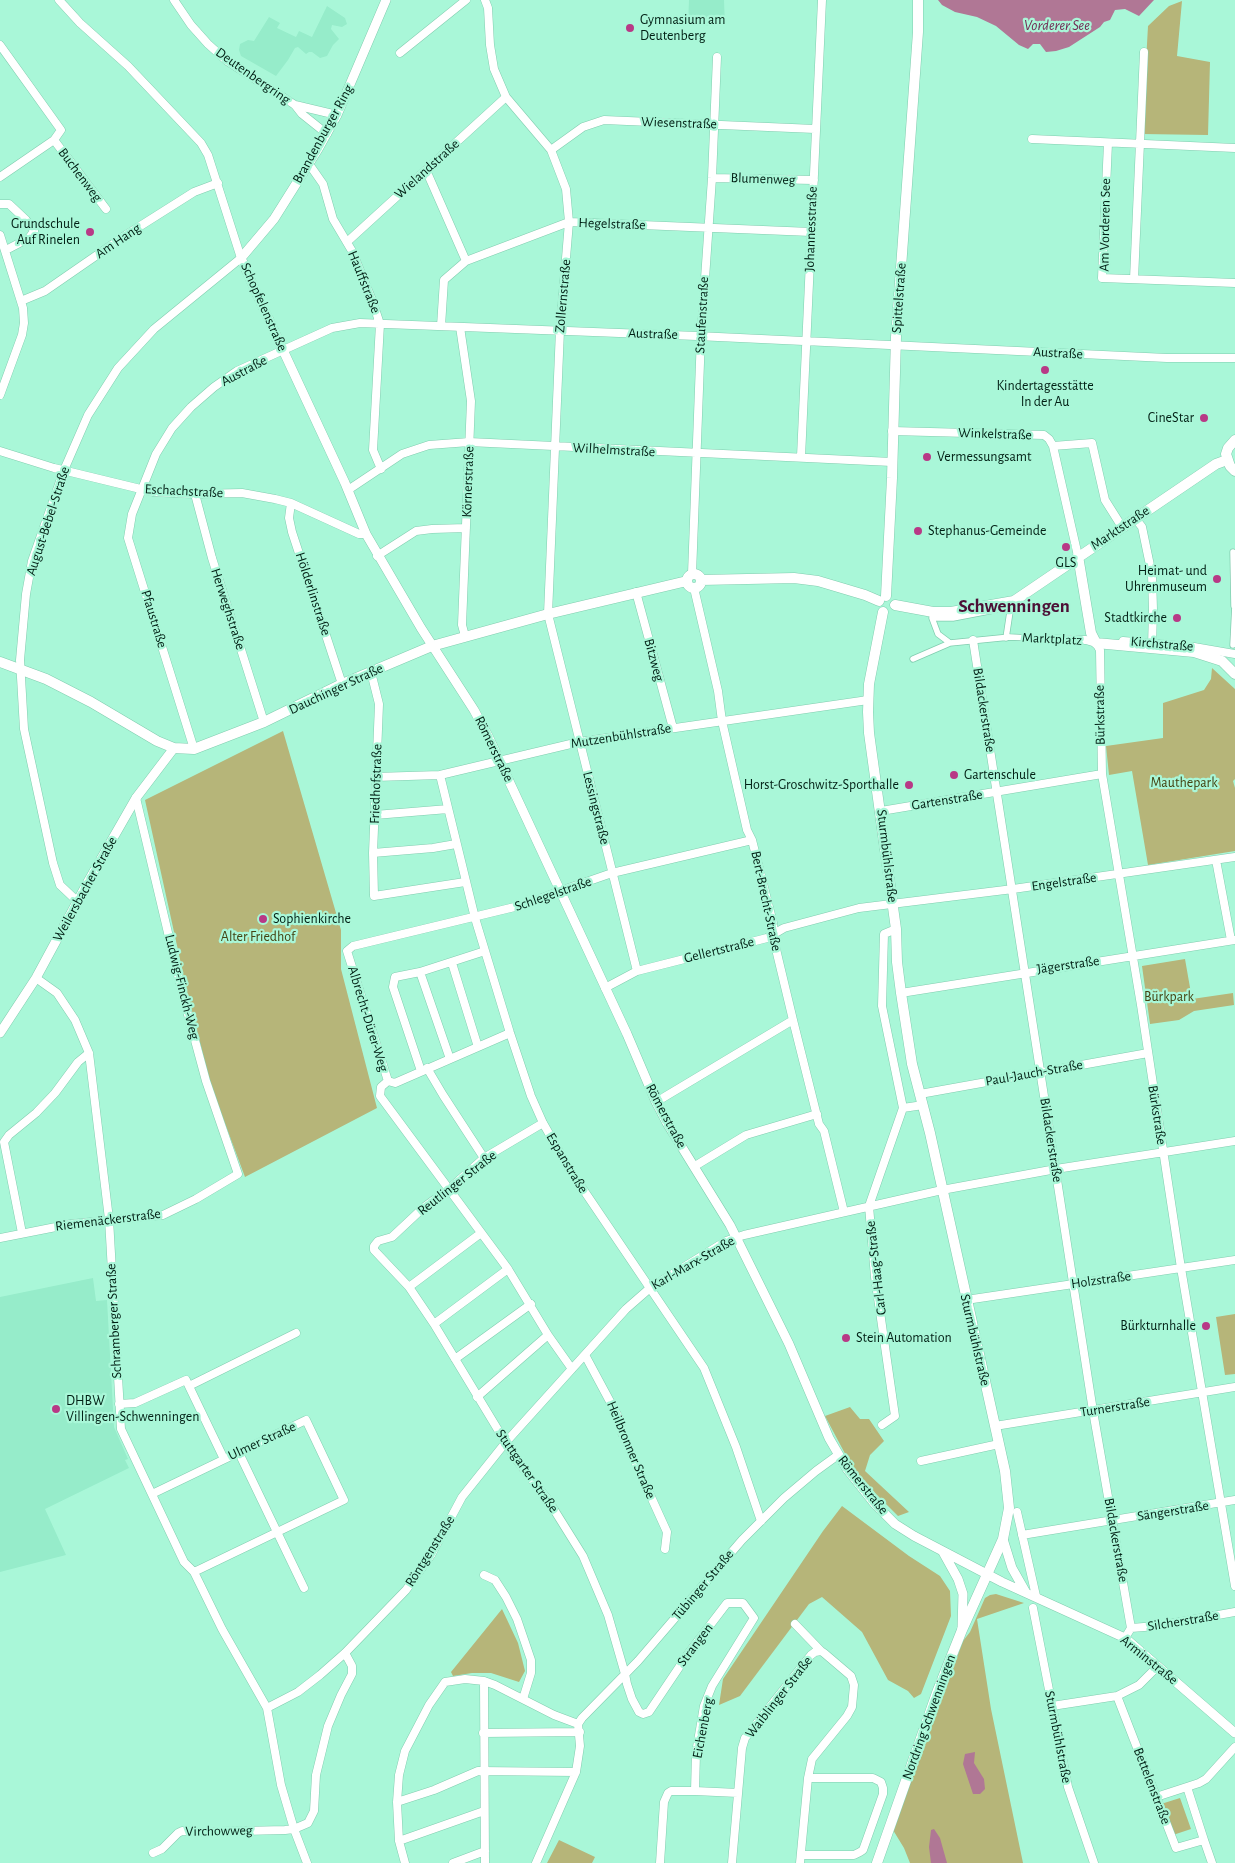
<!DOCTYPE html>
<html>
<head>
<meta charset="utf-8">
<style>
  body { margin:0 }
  canvas { display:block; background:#a9f7d8 }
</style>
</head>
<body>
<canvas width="1235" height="1863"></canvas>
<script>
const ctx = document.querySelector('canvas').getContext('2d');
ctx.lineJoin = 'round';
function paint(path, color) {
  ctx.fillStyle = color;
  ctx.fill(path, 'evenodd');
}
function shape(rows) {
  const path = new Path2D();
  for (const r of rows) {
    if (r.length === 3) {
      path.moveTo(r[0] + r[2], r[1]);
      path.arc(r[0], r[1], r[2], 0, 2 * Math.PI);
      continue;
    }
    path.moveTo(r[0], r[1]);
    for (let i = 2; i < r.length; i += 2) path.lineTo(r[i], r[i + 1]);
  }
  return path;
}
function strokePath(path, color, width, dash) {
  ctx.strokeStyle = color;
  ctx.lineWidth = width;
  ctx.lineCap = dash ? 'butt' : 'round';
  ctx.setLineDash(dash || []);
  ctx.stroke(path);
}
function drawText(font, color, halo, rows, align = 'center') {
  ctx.font = font + ' "Alegreya Sans",sans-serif';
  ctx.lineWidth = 4.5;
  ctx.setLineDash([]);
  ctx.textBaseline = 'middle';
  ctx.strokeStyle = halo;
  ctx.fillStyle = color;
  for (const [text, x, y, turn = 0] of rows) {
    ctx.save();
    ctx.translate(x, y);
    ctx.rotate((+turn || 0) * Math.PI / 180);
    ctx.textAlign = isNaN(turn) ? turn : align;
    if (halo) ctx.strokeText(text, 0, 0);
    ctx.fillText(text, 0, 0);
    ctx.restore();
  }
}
const built = shape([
  [689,0,724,0,725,26,688,25],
  [327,6,345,18,347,24,342,27,332,25,331,29,339,39,333,45,327,56,320,58,312,52,309,52,306,54,298,47,295,48,288,60,276,76,241,56,239,50,240,44,248,40,254,41,269,17,280,23,277,28,296,37,299,31,312,37],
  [93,1278,96,1301,107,1300,114,1427,128,1459,125,1460,129,1468,45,1509,66,1555,0,1572,0,1297]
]);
const green = shape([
  [1182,1,1177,56,1210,62,1208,135,1142,134,1148,26,1169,6],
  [1212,668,1235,689,1235,779,1233,781,1235,788,1235,851,1148,865,1132,771,1109,775,1106,746,1163,738,1163,703,1204,690,1211,679],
  [283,731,341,930,341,969,377,1108,245,1177,211,1086,187,991,145,800],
  [1185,959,1192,999,1233,993,1234,1005,1194,1011,1179,1020,1150,1024,1142,966],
  [1235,1314,1235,1374,1225,1375,1216,1317],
  [850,1407,860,1419,869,1419,884,1441,870,1455,865,1471,909,1512,898,1516,859,1477,850,1463,825,1416],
  [842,1506,909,1556,940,1576,950,1591,951,1616,921,1694,914,1698,908,1691,888,1680,862,1632,822,1597,809,1604,740,1696,719,1705,723,1679,823,1531],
  [996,1594,1024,1603,977,1619,991,1709,1023,1863,910,1863,904,1848,893,1830,963,1641,970,1632,985,1598,990,1595],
  [502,1609,518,1643,525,1671,519,1682,491,1673,472,1673,453,1676,451,1672],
  [1180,1798,1191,1829,1173,1835,1161,1804],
  [559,1840,595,1857,592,1863,547,1863]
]);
const water = shape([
  [938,0,1154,0,1139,16,1125,9,1115,10,1110,20,1104,22,1100,27,1069,47,1056,51,1046,52,1040,44,1033,44,1028,49,1019,45,996,26,977,17,955,12,942,5],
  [975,1752,974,1763,984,1779,985,1789,980,1794,973,1794,963,1764,965,1754],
  [934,1829,940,1838,947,1863,931,1863,929,1847,931,1830]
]);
const pedestrian = shape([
  [1233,552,1234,606],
  [933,612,932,618,938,634,950,643,1010,637,1048,639],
  [932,618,953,618,1010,607],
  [1006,638,1011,605],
  [1233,645,1235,605],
  [913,659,950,643]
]);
const minor = shape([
  [59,0,80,23,128,66,201,143,208,155,241,258,154,329,118,368,88,415,64,470,32,561,26,594,20,660,24,729,53,863,60,885,77,901],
  [174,0,191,25,208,44,227,61,295,105,302,114,327,134],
  [485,0,488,8,490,45,494,69,506,97,551,150,566,189,569,222,560,330,548,614,637,971],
  [0,45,61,130,54,140,0,177],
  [400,53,466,0],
  [295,105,337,115],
  [1032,139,1235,148],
  [54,140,106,209],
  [1108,143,1102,278,1235,283],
  [551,150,583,127,604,120,815,129],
  [309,164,323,184,333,219,352,251,372,300,380,324,373,450,381,469],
  [426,170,466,261],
  [712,178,814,180],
  [0,204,9,204,26,220,34,231,29,238,6,250],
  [0,235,23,308,24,323,22,335,0,395],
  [347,242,506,97],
  [1134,279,1144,52],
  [21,301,45,291,126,235,194,192,218,183],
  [441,326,444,280,466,261,569,222,811,232],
  [460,327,471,401,462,625,465,636],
  [892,431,1044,435,1049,439,1053,446,1078,556],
  [1053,446,1092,443,1105,500,1122,527],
  [0,451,54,468,153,492,195,494,242,493,275,499,291,503,359,534,366,534],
  [801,457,822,0],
  [348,490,402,454,429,445,469,442,892,462],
  [195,494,212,558,264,722],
  [291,503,289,518,292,532,342,684],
  [1135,518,1142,527,1152,575,1153,610,1152,647],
  [377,556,416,531,432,529,466,528],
  [692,574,701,336,712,178,717,57],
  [694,588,718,691,722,721,747,830,752,840,773,923,775,945,793,1020,819,1124,824,1131,844,1212],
  [636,592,673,728],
  [1048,639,1086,640,1096,643,1100,650,1102,774,1141,1005,1181,1268,1235,1586],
  [973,640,1093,1411,1131,1628,1125,1638],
  [1123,641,1194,647,1235,654],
  [371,672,379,704,373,853,374,896,465,882],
  [194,749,128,538,132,514,156,454,172,428,191,407,214,387,237,371,332,328,360,323,697,336,1167,358,1235,358],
  [440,775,475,918,510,1033,531,1096,543,1123,568,1167,704,1368,736,1447,761,1521],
  [375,777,440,775,579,742,868,700],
  [881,811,1102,774],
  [375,815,448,809],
  [373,853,433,848,456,844],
  [1216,860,1231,940],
  [896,929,884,934,882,1006,903,1108,923,1105],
  [452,963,478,1047],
  [420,972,450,1059],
  [36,978,57,993,75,1020,89,1053,109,1219,121,1429,184,1562,194,1572,222,1629,267,1708,281,1785,294,1829,307,1863],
  [605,988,637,971,767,938,784,928,859,908,1013,889,1235,857],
  [901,993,1235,940],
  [510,1033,395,1083,388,1081,347,951,353,946,527,904,560,891,612,873,752,840],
  [427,1068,443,1095,484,1158],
  [421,1071,393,987,395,977,420,972,485,951],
  [388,1081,381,1087,380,1096,508,1269,548,1335,572,1369],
  [920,1094,1148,1053],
  [656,1102,793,1020],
  [543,1123,484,1158,449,1189,423,1208,392,1237,378,1241,374,1246,374,1250,409,1287,434,1324,515,1458,548,1500,583,1556,608,1615,625,1674,627,1684,632,1699,639,1712,643,1714,649,1712,688,1654,727,1603,743,1603,754,1618,712,1686,704,1706,696,1753,695,1791],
  [695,1166,746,1135,817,1114],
  [22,1233,4,1142,9,1135,36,1113,55,1093,78,1062,89,1053],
  [0,1238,71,1224,163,1215,196,1199,238,1174,206,1081,183,996,136,798],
  [409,1287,481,1233],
  [966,1300,1235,1260],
  [434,1324,508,1269],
  [585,1355,621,1422,622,1433,667,1532,665,1549],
  [455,1359,531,1304],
  [189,1386,296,1333],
  [477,1397,548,1335],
  [119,1404,135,1403,186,1380,224,1459],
  [882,1425,895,1416,875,1277,869,1206,903,1108],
  [995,1426,1235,1387],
  [239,1453,304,1588],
  [921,1461,999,1444],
  [152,1494,306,1420,344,1500,194,1572],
  [1017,1512,1036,1596],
  [1022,1535,1235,1500],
  [484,1575,495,1580,506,1597,517,1619,531,1660,531,1673,523,1699],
  [1033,1608,1068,1787,1094,1863],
  [795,1624,821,1651],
  [1131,1628,1157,1626,1235,1612],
  [484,1681,485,1863],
  [1117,1696,1176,1848,1204,1840,1212,1863],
  [1052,1706,1117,1696,1139,1685,1158,1666],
  [267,1708,298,1692,320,1675,345,1653,406,1590,431,1555,462,1497,506,1442,626,1309,650,1288,726,1241,744,1235,942,1190,1056,1169,1235,1141],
  [578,1724,582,1718,638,1661,742,1540,784,1498,816,1471,838,1455],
  [483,1733,580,1732],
  [1187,1787,1204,1840],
  [1156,1797,1199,1783,1206,1779,1235,1747],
  [397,1802,434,1790,478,1771,576,1772],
  [399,1841,484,1811],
  [153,1853,162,1849,178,1833,182,1831,199,1832,285,1830,294,1829,308,1823,314,1811,316,1775,328,1726,341,1695,352,1674,352,1666,345,1653],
  [801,1855,854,1855,860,1852,863,1850,883,1794,883,1788,881,1782,873,1778,808,1778],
  [405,1863,399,1841,397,1802,399,1775,405,1751,429,1705,445,1682,465,1679,484,1681,495,1685,554,1715,578,1724,580,1746,576,1772,536,1863],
  [453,1863,485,1851],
  [660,1863,664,1802,668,1793,671,1791,695,1791,738,1793],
  [732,1863,742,1748,745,1738,811,1655,815,1652,821,1651,824,1653,851,1676,854,1685,852,1707,847,1716,812,1759,808,1778,800,1863]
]);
const tertiary = shape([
  [386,0,337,115,318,149,274,219,241,258,255,290,345,483,366,534,421,628,474,710,488,736,627,1034,656,1102,667,1123,730,1225,789,1344,829,1438,847,1469,874,1503,895,1524,914,1536,1002,1582,1125,1638,1235,1733],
  [0,1033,36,978,89,880,136,798,174,748],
  [1003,1539,1012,1568,1025,1591],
  [943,1552,958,1579,963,1594,962,1629]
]);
const secondary = shape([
  [1235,440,1228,448,1226,454,1230,466,1235,471],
  [1078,556,1091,633,1096,643,1194,652,1222,661,1235,674],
  [694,581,7],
  [701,580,794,578,818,581,865,595,879,601],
  [886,596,892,478,896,337,918,32,918,0],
  [895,605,933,612,951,612,1014,601,1216,464,1227,460],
  [0,662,46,679,91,702,157,741,174,748,194,749,264,722,342,684,432,646,548,614,687,581],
  [877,1863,938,1690,962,1630,1003,1539,1009,1508,1005,1471,930,1133,912,1064,901,993,897,962,896,929,869,733,868,712,869,684,883,612]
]);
const markers = [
  [630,28,5,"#b83986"],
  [90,232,5,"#b83986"],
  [1045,370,5,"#b83986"],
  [1204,418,5,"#b83986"],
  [927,457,5,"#b83986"],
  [918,531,5,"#b83986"],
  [1066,547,5,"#b83986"],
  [1217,579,5,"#b83986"],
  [1177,618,5,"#b83986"],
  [954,775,5,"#b83986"],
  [909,785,5,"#b83986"],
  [263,919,5,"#b83986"],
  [1206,1326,5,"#b83986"],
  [846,1338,5,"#b83986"],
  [56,1409,5,"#b83986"]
];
const poiNames = [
  ["Gymnasium am",640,20],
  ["Deutenberg",640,36],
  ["Grundschule",80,224,"right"],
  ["Auf Rinelen",80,240,"right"],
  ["Kindertagesstätte",1045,386,"center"],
  ["In der Au",1045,402,"center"],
  ["CineStar",1194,418,"right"],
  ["Vermessungsamt",937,457],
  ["Stephanus-Gemeinde",928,531],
  ["GLS",1066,563,"center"],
  ["Heimat- und",1207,571,"right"],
  ["Uhrenmuseum",1207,587,"right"],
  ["Stadtkirche",1167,618,"right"],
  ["Gartenschule",964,775],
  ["Horst-Groschwitz-Sporthalle",899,785,"right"],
  ["Sophienkirche",273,919],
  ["Bürkturnhalle",1196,1326,"right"],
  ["Stein Automation",856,1338],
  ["DHBW",66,1401],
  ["Villingen-Schwenningen",66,1417]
];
const streetNames = [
  ["Deutenbergring",253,76,35],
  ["Wiesenstraße",679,123,2],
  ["Brandenburger Ring",323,134,-61],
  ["Wielandstraße",427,169,-42],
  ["Buchenweg",80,175,53],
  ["Blumenweg",763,179,2],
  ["Hegelstraße",612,224,2],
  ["Am Vorderen See",1105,225,-89],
  ["Johannesstraße",811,229,-88],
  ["Am Hang",118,241,-34],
  ["Hauffstraße",364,282,68],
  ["Zollernstraße",563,296,-85],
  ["Spittelstraße",899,298,-86],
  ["Schopfelenstraße",264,307,66],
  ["Staufenstraße",702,315,-87],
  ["Austraße",653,334,2],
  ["Austraße",1058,353,3],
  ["Austraße",244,371,-28],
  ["Winkelstraße",995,434,2],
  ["Wilhelmstraße",614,450,3],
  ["Körnerstraße",468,482,-88],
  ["Eschachstraße",184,491,3],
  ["August-Bebel-Straße",48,521,-72],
  ["Marktstraße",1120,528,-34],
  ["Hölderlinstraße",313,594,72],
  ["Herweghstraße",228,609,72],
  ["Pfaustraße",154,619,73],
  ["Marktplatz",1052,639,3],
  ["Kirchstraße",1162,644,5],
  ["Bitzweg",654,660,75],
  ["Dauchinger Straße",336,689,-25],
  ["Bildackerstraße",984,710,81],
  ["Bürkstraße",1100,715,-91],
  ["Mutzenbühlstraße",621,736,-9],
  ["Römerstraße",494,749,64],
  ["Friedhofstraße",376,784,-88],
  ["Gartenstraße",947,800,-9],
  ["Lessingstraße",596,808,76],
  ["Sturmbühlstraße",887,856,83],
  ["Engelstraße",1064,882,-8],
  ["Weilersbacher Straße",85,889,-61],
  ["Schlegelstraße",553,894,-19],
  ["Bert-Brecht-Straße",766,901,78],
  ["Gellertstraße",719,950,-14],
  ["Jägerstraße",1068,965,-8],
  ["Ludwig-Finckh-Weg",182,987,76],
  ["Albrecht-Dürer-Weg",368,1019,73],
  ["Paul-Jauch-Straße",1034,1073,-10],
  ["Bürkstraße",1157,1115,81],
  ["Römerstraße",666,1116,62],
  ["Bildackerstraße",1051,1140,81],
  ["Espanstraße",567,1163,59],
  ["Reutlinger Straße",457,1183,-38],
  ["Riemenäckerstraße",108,1220,-7],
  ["Karl-Marx-Straße",693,1263,-30],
  ["Carl-Haag-Straße",876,1268,-97],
  ["Holzstraße",1101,1280,-8],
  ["Schramberger Straße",114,1321,-93],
  ["Sturmbühlstraße",975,1340,77],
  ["Turnerstraße",1115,1407,-9],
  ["Ulmer Straße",262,1441,-25],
  ["Heilbronner Straße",631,1450,67],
  ["Stuttgarter Straße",527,1471,55],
  ["Römerstraße",863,1485,51],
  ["Sängerstraße",1173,1511,-9],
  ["Bildackerstraße",1116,1540,80],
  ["Röntgenstraße",430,1551,-58],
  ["Tübinger Straße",703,1585,-50],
  ["Silcherstraße",1183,1621,-9],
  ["Strangen",695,1645,-53],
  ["Arminstraße",1149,1660,39],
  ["Waiblinger Straße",779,1697,-52],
  ["Nordring Schwenningen",929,1717,-70],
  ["Eichenberg",703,1728,-79],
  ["Sturmbühlstraße",1058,1737,79],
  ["Bettelenstraße",1152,1786,69],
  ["Virchowweg",219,1831,-1]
];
const parkNames = [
  ["Mauthepark",1184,783],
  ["Alter Friedhof",258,937],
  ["Bürkpark",1169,997]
];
const waterNames = [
  ["Vorderer See",1057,25]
];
const districtNames = [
  ["Schwenningen",1014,606]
];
paint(built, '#96ecca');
paint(green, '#b6b579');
paint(water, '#b07795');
strokePath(pedestrian, '#81cdaf', 7);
strokePath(minor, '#81cdaf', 9);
strokePath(tertiary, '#81cdaf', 10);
strokePath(secondary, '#81cdaf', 11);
strokePath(pedestrian, '#fff', 5.5);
strokePath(minor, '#fff', 8);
strokePath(tertiary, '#fff', 9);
strokePath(secondary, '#fff', 10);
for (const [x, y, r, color] of markers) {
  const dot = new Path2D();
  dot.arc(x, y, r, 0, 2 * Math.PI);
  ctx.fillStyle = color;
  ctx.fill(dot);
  strokePath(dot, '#a9f7d8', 2);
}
drawText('14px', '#001f14', '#a9f7d8', poiNames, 'left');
drawText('14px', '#001f14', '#a9f7d8', streetNames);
drawText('14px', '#444212', '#a9f7d8', parkNames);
drawText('italic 15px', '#722b54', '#a9f7d8', waterNames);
drawText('bold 19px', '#4c0f35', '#a9f7d8', districtNames);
</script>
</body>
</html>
